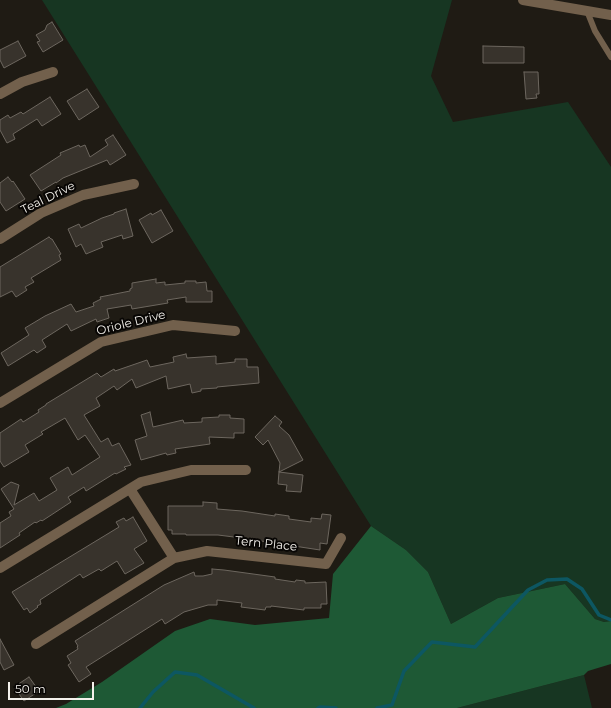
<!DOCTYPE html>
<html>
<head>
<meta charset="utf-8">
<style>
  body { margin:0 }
  #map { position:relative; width:611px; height:708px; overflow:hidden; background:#1f1b14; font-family:Montserrat,sans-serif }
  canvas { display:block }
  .scale { position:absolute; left:8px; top:682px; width:86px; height:18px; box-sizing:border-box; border:2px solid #f4f1ec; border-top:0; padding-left:5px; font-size:12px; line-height:14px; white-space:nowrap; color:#f4f1ec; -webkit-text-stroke:3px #080604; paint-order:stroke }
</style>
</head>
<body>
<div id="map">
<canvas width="611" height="708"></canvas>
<div class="scale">50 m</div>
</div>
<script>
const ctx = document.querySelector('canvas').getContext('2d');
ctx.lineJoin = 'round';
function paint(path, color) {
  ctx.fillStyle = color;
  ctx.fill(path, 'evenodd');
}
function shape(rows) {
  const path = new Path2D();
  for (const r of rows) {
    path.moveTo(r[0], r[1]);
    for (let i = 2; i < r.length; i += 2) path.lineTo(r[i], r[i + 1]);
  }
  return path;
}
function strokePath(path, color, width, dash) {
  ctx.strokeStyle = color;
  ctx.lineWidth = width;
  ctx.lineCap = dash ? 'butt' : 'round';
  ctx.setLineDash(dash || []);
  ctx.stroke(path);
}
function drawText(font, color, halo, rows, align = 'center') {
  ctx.font = font + ' Montserrat,sans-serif';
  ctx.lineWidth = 4;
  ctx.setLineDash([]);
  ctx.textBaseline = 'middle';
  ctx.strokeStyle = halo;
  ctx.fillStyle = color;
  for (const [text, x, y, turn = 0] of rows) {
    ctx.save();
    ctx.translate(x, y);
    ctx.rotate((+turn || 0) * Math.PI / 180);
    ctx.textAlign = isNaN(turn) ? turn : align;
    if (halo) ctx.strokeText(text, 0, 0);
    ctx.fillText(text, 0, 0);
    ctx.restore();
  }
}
const green = shape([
  [42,0,452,0,431,76,453,122,568,102,611,167,611,621,604,622,595,619,565,584,498,598,451,624,428,572,406,550,371,526],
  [584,675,592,708,457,708]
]);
const forest = shape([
  [371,526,406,550,428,572,451,624,498,598,565,584,595,619,604,622,611,621,611,664,588,671,584,675,457,708,56,708,66,704,102,682,175,631,210,619,255,625,329,618,333,574]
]);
const stream = shape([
  [140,708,153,692,175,672,197,675,254,708],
  [318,708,320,707,336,708],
  [377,708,392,705,404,671,432,642,475,647,528,590,547,580,567,579,582,589,599,615,611,620]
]);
const building = shape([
  [52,22,63,40,43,52,37,42,40,41,36,35,45,30,47,25,52,22],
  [18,41,26,56,4,68,0,60,0,50,18,41],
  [483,46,524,47,524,63,483,63,483,46],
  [524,72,538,72,539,94,536,94,537,98,526,99,524,72],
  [87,89,99,107,79,120,67,101,87,89],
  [50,97,61,114,42,126,37,119,13,134,15,139,7,143,0,130,0,120,8,115,10,118,21,112,23,114,50,97],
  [113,135,126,155,110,165,107,160,63,178,56,183,56,182,41,191,30,175,61,155,60,153,79,145,80,147,85,145,90,157,108,145,105,140,113,135],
  [8,177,12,182,13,181,25,199,6,211,0,202,0,183,8,177],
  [126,209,133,236,123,239,122,235,101,242,103,247,86,254,81,244,76,247,68,229,79,224,81,228,102,218,114,214,114,213,126,209],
  [161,210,173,231,152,243,139,220,151,213,152,215,161,210],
  [49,237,51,239,52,239,61,254,59,255,61,260,31,278,34,282,25,287,27,290,16,297,12,291,0,297,0,267,49,237],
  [156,279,156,283,165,282,165,285,185,283,185,281,196,281,196,283,206,282,207,291,212,291,212,302,186,302,186,297,167,300,168,303,132,309,131,305,107,309,109,318,97,322,96,319,71,331,67,324,42,340,46,347,37,353,34,350,8,366,1,353,29,335,25,328,45,316,71,304,76,312,94,306,93,303,101,299,100,297,130,291,130,289,132,288,132,283,156,279],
  [186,354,187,358,216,356,216,364,235,362,235,359,247,359,247,367,258,367,259,383,217,387,217,388,201,389,201,391,192,393,190,384,168,389,166,376,136,388,132,379,117,390,114,386,96,398,100,406,84,415,101,442,108,438,112,446,119,443,131,465,124,467,126,469,116,474,115,473,86,491,84,487,68,497,71,502,42,521,41,520,36,523,35,522,19,533,20,535,0,548,0,523,11,516,9,512,14,509,1,489,11,482,19,485,14,505,34,493,39,501,57,490,50,478,68,467,72,475,100,457,85,435,78,440,65,418,41,432,43,434,25,445,29,452,4,467,0,461,0,433,21,419,23,422,39,412,38,410,46,405,46,404,97,373,101,377,114,369,115,371,147,360,150,367,174,362,173,357,186,354],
  [150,412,153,427,183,420,184,423,202,422,202,418,219,417,219,415,230,415,230,418,244,419,244,433,234,433,234,438,209,437,210,444,175,449,176,453,167,455,166,453,141,460,135,440,147,436,141,415,150,412],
  [275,416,282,422,279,426,289,435,303,460,279,472,280,463,268,440,263,445,255,437,275,416],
  [279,472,303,475,301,492,286,491,287,485,278,484,279,472],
  [203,502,217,503,217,509,242,511,275,516,275,514,289,516,289,519,311,522,311,518,321,519,322,514,331,515,327,544,320,543,320,550,242,538,218,535,186,535,186,534,172,534,172,530,168,530,168,506,203,506,203,502],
  [133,517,147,541,134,549,144,563,125,574,117,561,101,571,99,569,83,578,80,574,40,600,41,604,37,606,38,607,30,613,27,608,24,610,12,592,119,527,116,522,124,518,126,521,133,517],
  [212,569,224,570,275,577,275,579,295,582,296,580,305,581,305,583,326,582,327,604,321,604,321,608,304,608,304,610,271,606,271,607,266,607,265,610,241,607,242,603,217,600,217,605,208,605,184,612,165,624,162,619,86,667,91,674,79,682,68,665,71,663,67,656,78,649,77,647,78,646,75,641,164,585,194,572,195,576,203,576,212,574,212,569],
  [0,639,14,665,4,670,0,662,0,639],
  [29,677,39,691,24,701,14,687,29,677]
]);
const service = shape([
  [587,11,595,31,611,57]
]);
const minor = shape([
  [0,94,22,82,53,72],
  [0,239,41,213,83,195,134,184],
  [0,403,101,342,173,325,235,331],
  [130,489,174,558],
  [0,568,141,482,191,470,246,470],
  [36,644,174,558,207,551,326,564,341,538]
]);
const tertiary = shape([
  [523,0,611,15]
]);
const streetNames = [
  ["Teal Drive",48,198,-26],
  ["Oriole Drive",131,323,-14],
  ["Tern Place",266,544,6]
];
paint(green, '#173622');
paint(forest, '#1e5935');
strokePath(stream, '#0d5762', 3.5);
paint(building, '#38332c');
strokePath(building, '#6d675f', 1);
strokePath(service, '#72604c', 6);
strokePath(minor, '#72604c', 10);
strokePath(tertiary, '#72604c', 10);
drawText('12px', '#f4f1ec', '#080604', streetNames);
</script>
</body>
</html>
